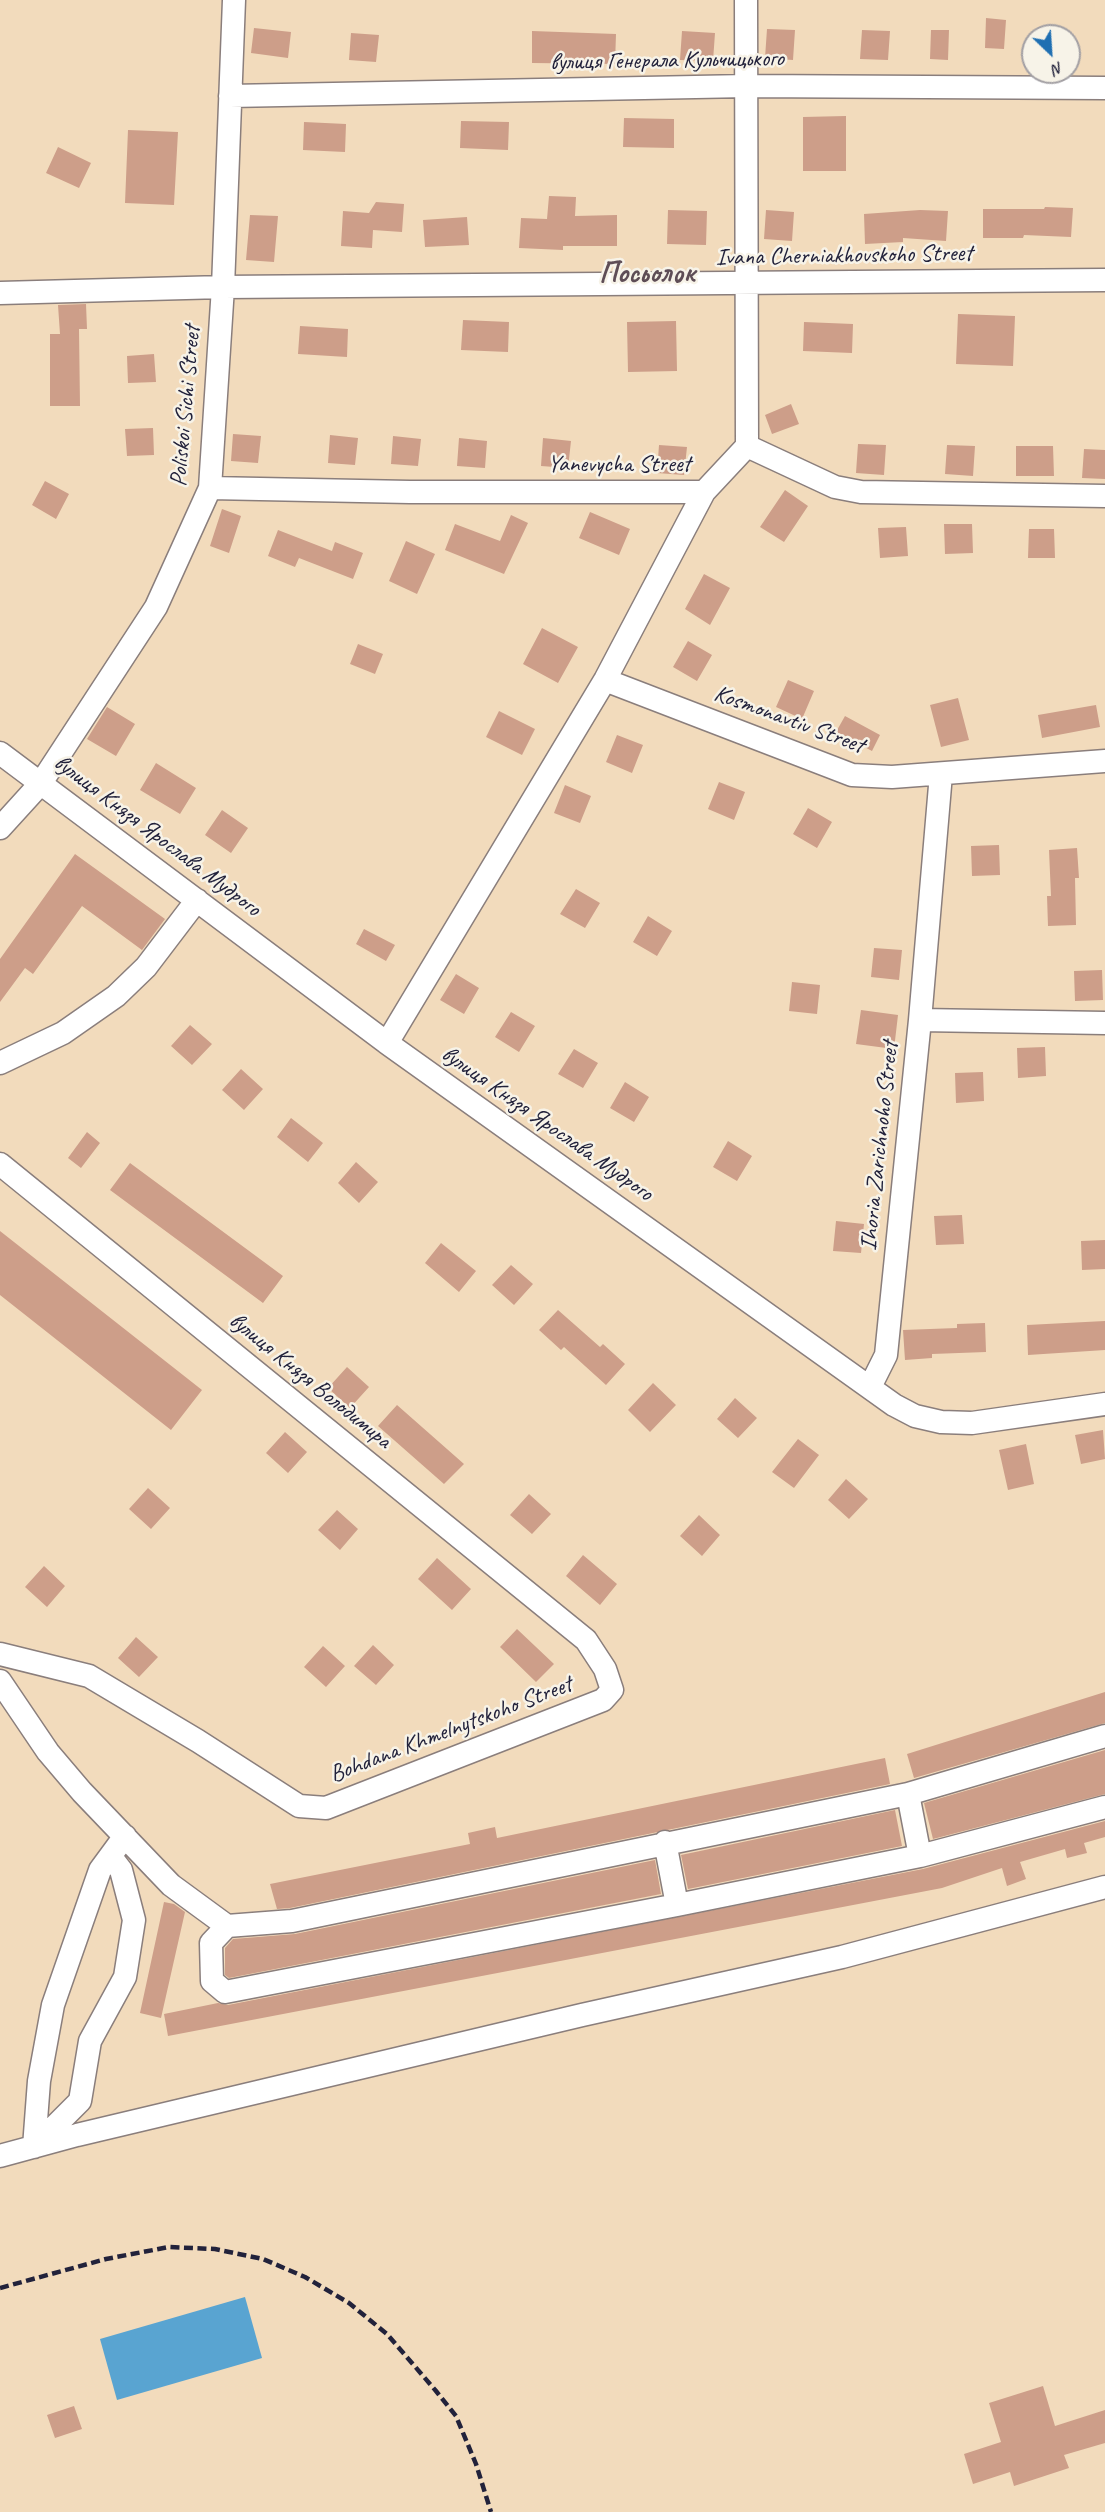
<!DOCTYPE html>
<html>
<head>
<meta charset="utf-8">
<style>
  body { margin:0 }
  #map { position:relative; width:1105px; height:2512px; overflow:hidden; background:#f2dbbc; font-family:Caveat,sans-serif }
  canvas { display:block }
  .north { position:absolute; left:1021px; top:24px; width:60px; height:60px; box-sizing:border-box; background:#f7f3e8; border:2px solid #a29fa3; border-radius:50%; rotate:155deg; font-size:16px; font-weight:700; line-height:24px; text-align:center; color:#22223b }
  .north::after { content:''; display:block; margin:auto; width:21px; height:27px; background:#1f6fb2; clip-path:polygon(50% 0,100% 100%,50% 72%,0 100%) }
</style>
</head>
<body>
<div id="map">
<canvas width="1105" height="2512"></canvas>
<div class="north">N</div>
</div>
<script>
const ctx = document.querySelector('canvas').getContext('2d');
ctx.lineJoin = 'round';
function paint(path, color) {
  ctx.fillStyle = color;
  ctx.fill(path, 'evenodd');
}
function shape(rows) {
  const path = new Path2D();
  for (const r of rows) {
    path.moveTo(r[0], r[1]);
    for (let i = 2; i < r.length; i += 2) path.lineTo(r[i], r[i + 1]);
  }
  return path;
}
function strokePath(path, color, width, dash) {
  ctx.strokeStyle = color;
  ctx.lineWidth = width;
  ctx.lineCap = dash ? 'butt' : 'round';
  ctx.setLineDash(dash || []);
  ctx.stroke(path);
}
function drawText(font, color, halo, rows, align = 'center') {
  ctx.font = font + ' Caveat,sans-serif';
  ctx.lineWidth = 5;
  ctx.setLineDash([]);
  ctx.textBaseline = 'middle';
  ctx.strokeStyle = halo;
  ctx.fillStyle = color;
  for (const [text, x, y, turn = 0] of rows) {
    ctx.save();
    ctx.translate(x, y);
    ctx.rotate((+turn || 0) * Math.PI / 180);
    ctx.textAlign = isNaN(turn) ? turn : align;
    if (halo) ctx.strokeText(text, 0, 0);
    ctx.fillText(text, 0, 0);
    ctx.restore();
  }
}
const water = shape([
  [245,2297,262,2358,117,2400,100,2339]
]);
const building = shape([
  [986,18,1006,20,1004,49,985,48],
  [254,28,291,32,288,58,251,53],
  [767,29,795,30,793,60,765,58],
  [862,30,890,31,888,60,860,59],
  [931,30,949,30,948,60,930,59],
  [532,31,616,34,615,64,532,63],
  [682,31,715,33,713,61,680,60],
  [351,33,379,35,376,62,349,60],
  [846,116,846,171,803,171,803,117],
  [624,118,674,119,674,148,623,147],
  [461,121,509,122,508,150,460,148],
  [304,122,346,124,345,152,303,150],
  [128,130,178,132,174,205,125,203],
  [58,147,91,163,79,188,46,173],
  [549,196,576,197,575,216,617,215,617,246,563,246,563,250,519,248,521,218,547,219],
  [376,202,404,204,402,232,373,230,372,248,341,246,343,211,369,213],
  [1045,207,1073,208,1071,237,1024,235,1023,238,983,238,983,209,1044,209],
  [668,210,707,211,706,245,667,244],
  [766,210,794,212,792,241,764,239],
  [920,210,948,211,946,241,903,238,903,242,865,244,864,214],
  [250,215,278,216,274,262,246,260],
  [467,217,469,245,425,247,423,220],
  [86,304,87,329,79,329,80,406,50,406,50,334,60,334,58,305],
  [958,314,1015,316,1013,366,956,364],
  [463,320,509,322,508,352,461,350],
  [676,321,677,371,628,372,627,322],
  [804,322,853,324,852,353,803,351],
  [300,326,348,329,347,357,298,354],
  [154,354,156,382,128,383,127,356],
  [791,404,799,424,772,434,765,415],
  [153,428,154,455,127,456,125,429],
  [233,434,261,436,258,463,231,461],
  [330,435,358,438,355,465,328,463],
  [393,436,421,439,418,466,391,464],
  [459,438,487,441,485,468,457,466],
  [543,438,571,441,568,468,541,466],
  [858,444,886,445,884,475,856,473],
  [659,445,687,447,684,475,657,473],
  [947,445,975,446,973,476,945,474],
  [1016,446,1053,446,1054,476,1016,476],
  [1084,449,1105,450,1105,479,1082,478],
  [45,481,69,494,56,519,32,505],
  [785,490,808,506,784,542,760,527],
  [222,509,241,516,229,553,210,546],
  [590,512,630,529,619,555,579,538],
  [511,515,528,523,504,574,445,550,455,524,500,541],
  [944,524,972,524,973,553,945,554],
  [906,527,908,556,880,558,878,528],
  [1029,529,1054,529,1055,558,1028,558],
  [278,530,332,551,335,542,363,553,353,579,299,558,295,567,268,556],
  [406,541,435,554,417,594,389,581],
  [704,574,730,588,710,625,685,609],
  [542,628,578,647,558,683,523,664],
  [688,641,712,655,697,681,673,667],
  [358,644,383,654,375,674,350,664],
  [788,680,814,691,802,719,776,707],
  [958,698,969,740,941,747,930,705],
  [1096,705,1100,727,1042,738,1038,715],
  [107,707,135,724,116,756,87,739],
  [499,711,535,729,522,755,486,737],
  [845,716,880,735,872,751,836,732],
  [617,735,643,745,632,773,606,762],
  [156,763,196,788,180,814,140,790],
  [719,782,745,792,734,820,708,809],
  [565,785,591,796,580,823,554,813],
  [808,808,832,822,817,848,793,834],
  [222,810,248,828,231,853,205,835],
  [999,845,1000,875,972,876,971,846],
  [1077,848,1079,878,1075,878,1076,925,1048,926,1047,896,1051,896,1049,850],
  [75,854,165,919,142,950,82,906,33,974,25,968,0,1002,0,959],
  [576,889,600,903,585,928,560,914],
  [648,916,672,931,657,956,633,942],
  [364,929,395,945,386,961,356,944],
  [874,948,902,950,899,980,871,977],
  [1102,970,1103,1000,1075,1001,1074,971],
  [456,974,479,988,464,1014,440,1000],
  [792,982,820,985,817,1014,789,1011],
  [861,1010,898,1015,894,1049,856,1044],
  [511,1012,535,1026,519,1052,495,1037],
  [190,1025,212,1044,192,1065,171,1046],
  [1045,1047,1046,1076,1018,1078,1017,1048],
  [574,1049,598,1063,583,1088,558,1074],
  [241,1069,263,1089,244,1110,222,1090],
  [983,1072,984,1101,956,1103,955,1073],
  [625,1082,649,1097,634,1122,610,1108],
  [291,1118,323,1143,308,1162,277,1137],
  [87,1132,100,1143,81,1168,68,1158],
  [728,1141,752,1156,737,1181,713,1167],
  [356,1162,378,1182,359,1203,338,1183],
  [130,1163,283,1276,263,1303,110,1190],
  [962,1215,964,1244,936,1245,934,1216],
  [836,1221,864,1224,861,1253,833,1251],
  [0,1231,202,1390,171,1430,0,1295],
  [1105,1240,1105,1269,1082,1270,1081,1241],
  [441,1243,476,1271,459,1292,425,1263],
  [511,1265,533,1284,514,1305,492,1285],
  [558,1310,600,1347,603,1344,625,1364,606,1385,564,1347,561,1350,539,1330],
  [1105,1321,1105,1350,1028,1355,1027,1325],
  [985,1323,986,1352,932,1354,932,1358,905,1360,903,1330,957,1328,957,1324],
  [347,1367,369,1387,350,1408,328,1388],
  [653,1383,676,1405,650,1432,628,1410],
  [735,1398,757,1418,738,1438,717,1419],
  [397,1405,464,1464,444,1484,378,1426],
  [1103,1430,1105,1459,1081,1464,1075,1435],
  [285,1432,307,1452,288,1473,266,1453],
  [798,1439,819,1455,794,1488,772,1472],
  [1026,1444,1034,1484,1008,1490,999,1450],
  [846,1479,868,1499,849,1519,828,1500],
  [148,1488,170,1508,151,1529,129,1509],
  [529,1494,551,1514,532,1534,510,1515],
  [337,1510,358,1529,340,1550,318,1530],
  [699,1515,720,1535,702,1556,680,1536],
  [583,1555,617,1584,600,1605,566,1576],
  [437,1558,471,1589,452,1610,418,1579],
  [44,1566,65,1586,47,1607,25,1587],
  [517,1629,554,1664,536,1682,500,1647],
  [136,1637,158,1657,139,1677,118,1658],
  [373,1645,394,1665,376,1685,354,1666],
  [323,1646,345,1666,326,1687,304,1667],
  [1105,1692,1105,1723,914,1778,907,1754],
  [1105,1750,1105,1794,933,1839,924,1803],
  [885,1758,890,1784,290,1908,277,1909,270,1884,470,1844,468,1833,495,1827,497,1838],
  [895,1810,902,1846,688,1889,681,1855],
  [1105,1821,1105,1837,1084,1843,1087,1853,1067,1858,1065,1849,1020,1862,1026,1879,1007,1886,1002,1868,942,1888,168,2036,164,2014,218,2003,228,2005,923,1869],
  [655,1860,661,1894,229,1978,225,1975,225,1948,233,1939,295,1934],
  [164,1902,174,1904,185,1912,161,2018,140,2013],
  [1043,2386,1055,2426,1105,2410,1105,2443,1064,2455,1069,2468,1014,2486,1010,2472,973,2484,964,2454,1001,2442,989,2403],
  [74,2406,82,2429,55,2438,47,2415]
]);
const minor = shape([
  [746,0,747,446],
  [230,96,747,86,1105,88],
  [0,293,223,287,1105,280],
  [210,488,410,492,704,492,747,446,835,487,861,492,1105,496],
  [605,680,852,775,892,777,1105,761],
  [0,753,387,1043,894,1405,915,1416,941,1422,972,1423,1105,1404],
  [0,828,41,783,156,607,210,488,223,287,234,0],
  [920,1020,941,774],
  [387,1043,605,680,704,492],
  [0,1063,63,1033,116,996,146,967,197,900],
  [0,1164,586,1640,605,1669,612,1690,603,1700,326,1808,299,1806,198,1741,89,1676,0,1654],
  [870,1387,886,1355,920,1020,1105,1023],
  [0,1681,48,1752,82,1792,171,1885,227,1926],
  [1105,1736,908,1794,292,1921,227,1926,211,1943,212,1981,225,1992,677,1905,920,1856,1105,1807],
  [908,1794,920,1856],
  [665,1842,677,1905],
  [35,2146,80,2101,90,2041,125,1977,134,1920,121,1870,111,1857],
  [34,2147,39,2081,53,2005,100,1870,125,1836],
  [0,2156,77,2135,582,2015,842,1957,1105,1887]
]);
const rail = shape([
  [0,2288,106,2259,169,2247,215,2249,263,2259,305,2277,349,2303,387,2334,436,2391,456,2416,476,2464,491,2512]
]);
const streetNames = [
  ["вулиця Генерала Кульчицького",667,61,-1],
  ["Ivana Cherniakhovskoho Street",844,256,-1],
  ["Poliskoi Sichi Street",186,406,-85],
  ["Yanevycha Street",619,465],
  ["Kosmonavtiv Street",789,720,20],
  ["вулиця Князя Ярослава Мудрого",157,836,37],
  ["вулиця Князя Ярослава Мудрого",547,1124,35],
  ["Ihoria Zarichnoho Street",880,1146,-84],
  ["вулиця Князя Володимира",310,1381,39],
  ["Bohdana Khmelnytskoho Street",451,1730,-21]
];
const districtNames = [
  ["Посьолок",647,274]
];
paint(water, '#59a4d1');
paint(building, '#cd9e89');
strokePath(minor, '#8a7e7c', 25);
strokePath(minor, '#fff', 22);
strokePath(rail, '#22223b', 4.5, [9, 4.5]);
drawText('24px', '#22223b', '#f7f3e8', streetNames);
drawText('bold 30px', '#5e4d56', '#f7f3e8', districtNames);
</script>
</body>
</html>
